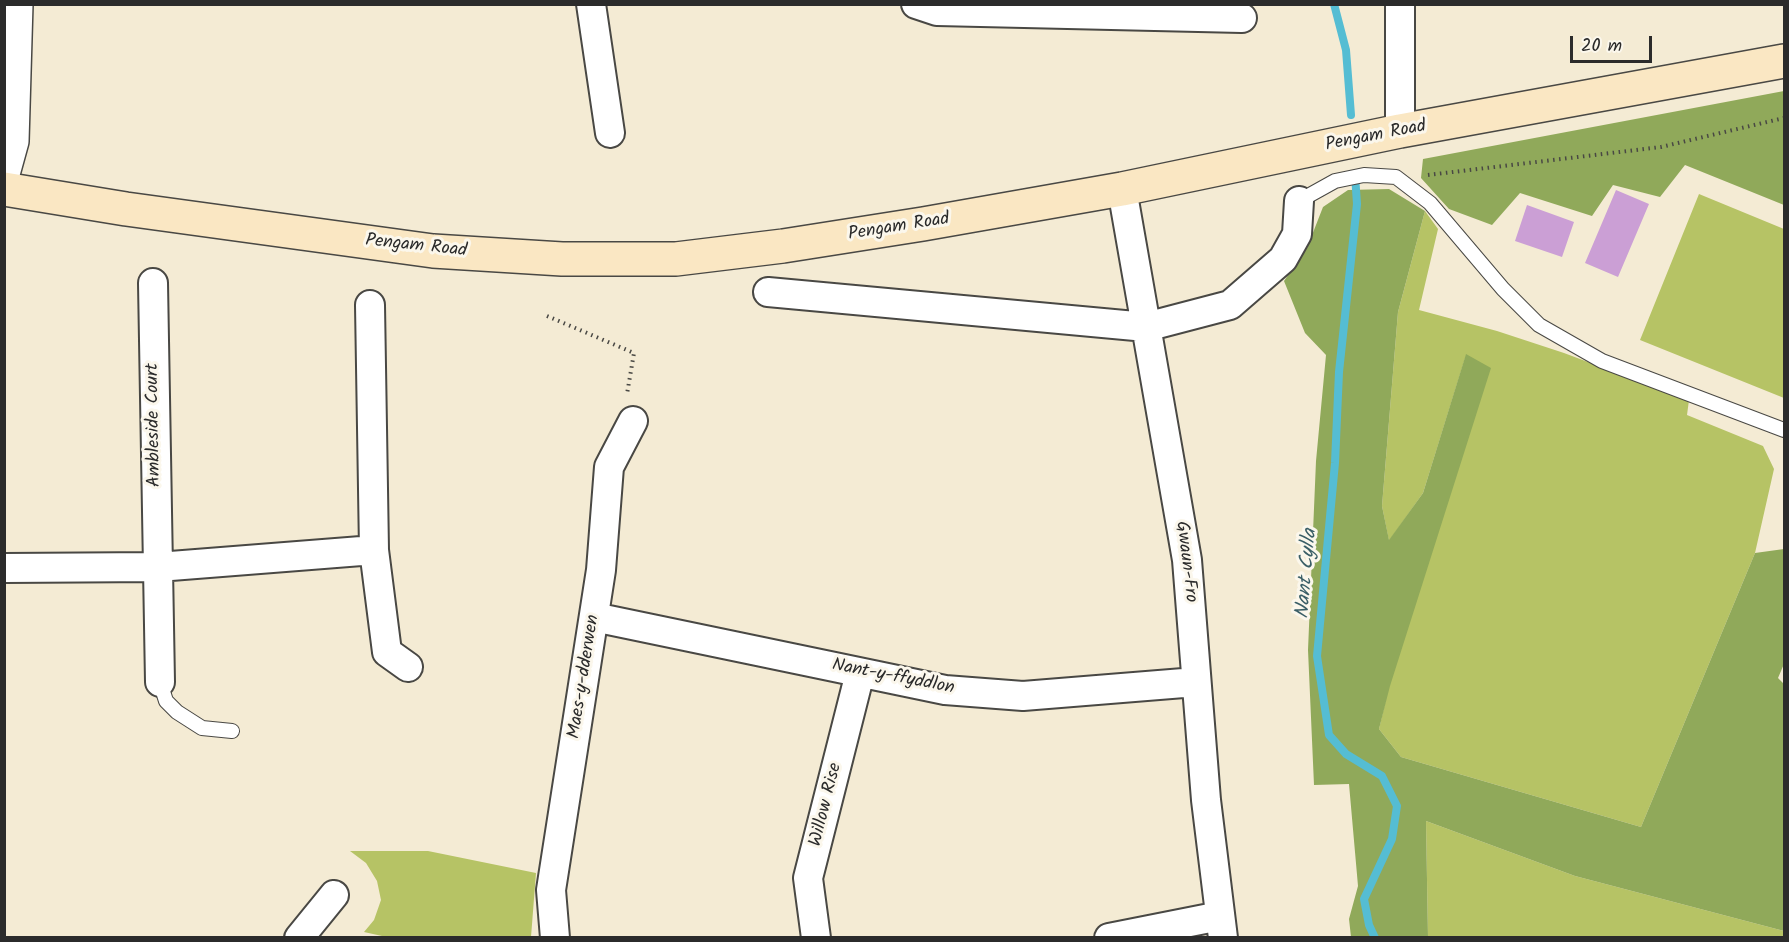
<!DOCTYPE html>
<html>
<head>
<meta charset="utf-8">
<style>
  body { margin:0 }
  #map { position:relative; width:1789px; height:942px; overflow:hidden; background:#f4ebd4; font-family:Kalam,sans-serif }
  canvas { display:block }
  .frame { position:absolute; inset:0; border:6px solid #2b2b2b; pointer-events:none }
  .scale { position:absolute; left:1570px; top:36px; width:82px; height:27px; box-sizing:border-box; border:3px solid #2b2b2b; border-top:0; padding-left:8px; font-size:18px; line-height:21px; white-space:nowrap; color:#2b2b2b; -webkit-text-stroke:4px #fbf7ec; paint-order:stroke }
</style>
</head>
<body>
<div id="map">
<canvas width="1789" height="942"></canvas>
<div class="frame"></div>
<div class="scale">20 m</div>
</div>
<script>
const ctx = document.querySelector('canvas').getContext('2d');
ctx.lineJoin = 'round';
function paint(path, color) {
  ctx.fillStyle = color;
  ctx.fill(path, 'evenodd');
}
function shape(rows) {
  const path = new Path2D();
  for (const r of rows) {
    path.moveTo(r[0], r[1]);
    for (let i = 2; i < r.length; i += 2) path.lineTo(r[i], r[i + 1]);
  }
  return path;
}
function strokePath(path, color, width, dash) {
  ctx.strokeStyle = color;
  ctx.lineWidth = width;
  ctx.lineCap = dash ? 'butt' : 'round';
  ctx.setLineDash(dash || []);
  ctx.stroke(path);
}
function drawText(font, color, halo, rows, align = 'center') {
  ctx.font = font + ' Kalam,sans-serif';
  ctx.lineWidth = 6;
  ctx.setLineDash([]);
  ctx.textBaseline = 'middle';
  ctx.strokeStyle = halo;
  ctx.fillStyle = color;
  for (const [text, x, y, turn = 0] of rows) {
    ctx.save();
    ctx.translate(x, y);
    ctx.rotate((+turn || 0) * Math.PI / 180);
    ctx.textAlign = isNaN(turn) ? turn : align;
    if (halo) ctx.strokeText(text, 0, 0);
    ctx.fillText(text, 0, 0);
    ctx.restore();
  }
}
const green = shape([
  [1699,194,1784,229,1784,398,1640,340],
  [1425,211,1438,229,1419,310,1497,331,1564,353,1689,400,1687,415,1763,446,1774,469,1755,553,1641,827,1401,757,1379,729,1466,355,1423,493,1389,541,1382,506,1398,312],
  [1426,821,1575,876,1784,931,1784,937,1428,937],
  [350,851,428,851,536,873,531,937,391,938,364,932,374,920,381,900,377,881,366,863]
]);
const forest = shape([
  [1784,91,1784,205,1685,165,1660,197,1613,185,1592,216,1520,193,1492,225,1449,209,1421,178,1423,159],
  [1389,189,1425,211,1398,312,1382,506,1389,540,1423,493,1466,354,1491,368,1390,686,1379,729,1401,757,1641,827,1755,553,1784,549,1784,664,1778,678,1784,684,1784,931,1575,876,1426,821,1428,937,1351,937,1349,919,1358,886,1349,784,1314,785,1308,650,1316,461,1326,355,1305,333,1284,281,1307,248,1323,207,1348,190]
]);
const stream = shape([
  [1334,4,1346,50,1351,115],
  [1355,175,1357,204,1339,372,1335,463,1317,656,1329,735,1346,754,1382,776,1397,806,1392,839,1364,899,1369,925,1375,938]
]);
const building = shape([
  [1616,190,1649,204,1618,277,1585,263],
  [1527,205,1574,222,1562,257,1515,241]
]);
const path = shape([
  [1428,175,1661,147,1784,118],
  [547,316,634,353,627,394]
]);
const service = shape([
  [1299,201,1335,181,1364,175,1396,177,1430,203,1503,289,1539,325,1602,361,1784,430],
  [160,682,166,701,177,712,202,728,232,731]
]);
const minor = shape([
  [591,4,610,133],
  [916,4,937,11,1242,18],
  [1400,4,1400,131],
  [1122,189,1187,560,1206,800,1223,938],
  [153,283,160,682],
  [768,292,1146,327,1230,305,1283,259,1297,234,1299,201],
  [370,305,374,550,387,652,408,667],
  [4,568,158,567,374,550],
  [594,617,945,690,1023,696,1196,682],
  [299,938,334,895],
  [555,938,551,890,601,570,609,467,633,421],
  [816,938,808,878,860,673],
  [1109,938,1220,916]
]);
const tertiary = shape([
  [4,170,12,141,16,4]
]);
const secondary = shape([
  [4,189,126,209,433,251,562,259,676,259,783,246,923,224,1122,189,1400,131,1784,61]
]);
const streetNames = [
  ["Pengam Road",1376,137,-11],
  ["Pengam Road",899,228,-9],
  ["Pengam Road",416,247,6],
  ["Ambleside Court",155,425,-91],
  ["Gwaun-Fro",1185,562,83],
  ["Maes-y-dderwen",585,677,-81],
  ["Nant-y-ffyddlon",893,678,11],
  ["Willow Rise",827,805,-76]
];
const waterNames = [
  ["Nant Cylla",1308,574,-85]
];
paint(green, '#b6c365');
paint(forest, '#90a95a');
strokePath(stream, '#55bdd3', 8);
paint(building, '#cb9fd5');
strokePath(service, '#494844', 16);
strokePath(minor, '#494844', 32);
strokePath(tertiary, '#494844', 36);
strokePath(secondary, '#494844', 36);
strokePath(path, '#494844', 4, [1.5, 4.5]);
strokePath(service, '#fff', 14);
strokePath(minor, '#fff', 28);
strokePath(tertiary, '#fff', 33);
strokePath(secondary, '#fae7c3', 33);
drawText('18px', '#2b2b2b', '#fbf7ec', streetNames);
drawText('italic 20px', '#3a5e66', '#fbf7ec', waterNames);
</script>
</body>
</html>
